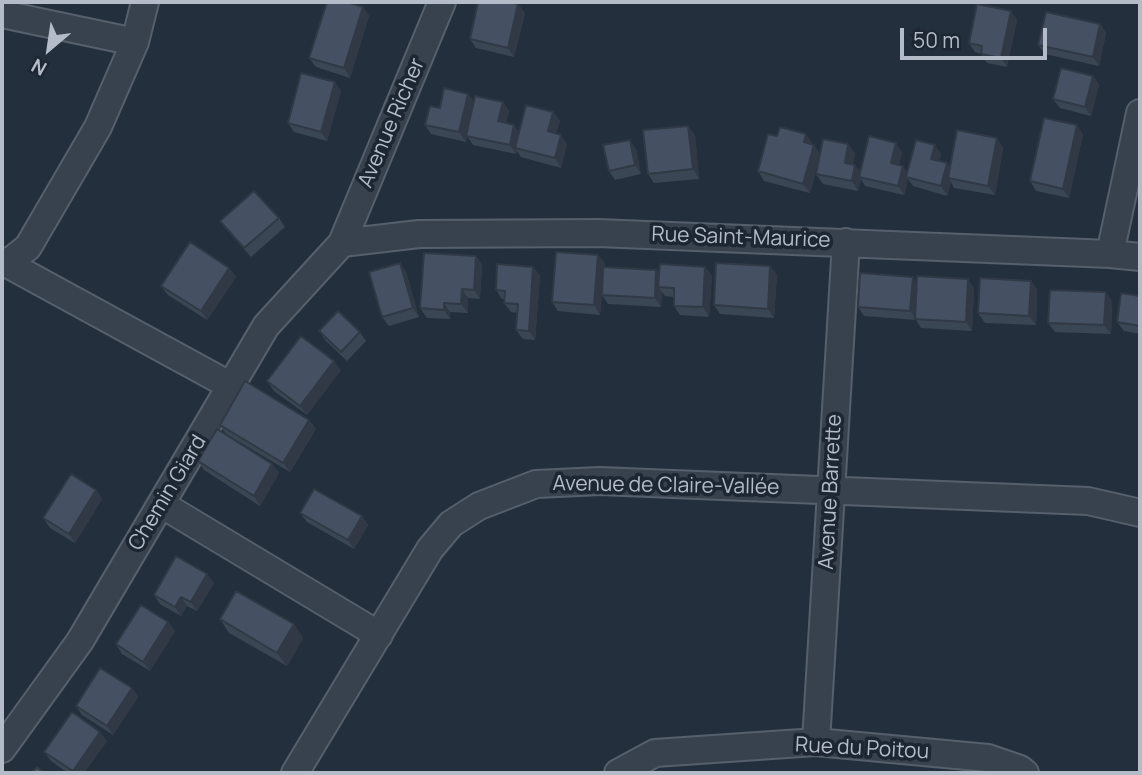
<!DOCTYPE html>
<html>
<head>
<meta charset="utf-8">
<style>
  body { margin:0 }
  #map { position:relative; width:1142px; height:775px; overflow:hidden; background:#242f3e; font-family:Manrope,sans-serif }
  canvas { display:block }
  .frame { position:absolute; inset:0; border:4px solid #b4bcc9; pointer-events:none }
  .north { position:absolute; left:14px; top:14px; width:70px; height:70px; -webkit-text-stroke:5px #1d2633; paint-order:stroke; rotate:209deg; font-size:19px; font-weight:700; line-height:28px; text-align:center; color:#b4bcc9 }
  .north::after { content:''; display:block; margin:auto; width:24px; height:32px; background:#b4bcc9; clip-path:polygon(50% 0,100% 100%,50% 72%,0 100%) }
  .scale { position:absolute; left:900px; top:28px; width:147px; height:32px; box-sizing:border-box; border:4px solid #b4bcc9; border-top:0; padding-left:9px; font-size:21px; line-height:24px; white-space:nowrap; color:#b4bcc9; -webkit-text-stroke:5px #1d2633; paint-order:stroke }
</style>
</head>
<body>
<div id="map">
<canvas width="1142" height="775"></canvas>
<div class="frame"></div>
<div class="north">N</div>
<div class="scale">50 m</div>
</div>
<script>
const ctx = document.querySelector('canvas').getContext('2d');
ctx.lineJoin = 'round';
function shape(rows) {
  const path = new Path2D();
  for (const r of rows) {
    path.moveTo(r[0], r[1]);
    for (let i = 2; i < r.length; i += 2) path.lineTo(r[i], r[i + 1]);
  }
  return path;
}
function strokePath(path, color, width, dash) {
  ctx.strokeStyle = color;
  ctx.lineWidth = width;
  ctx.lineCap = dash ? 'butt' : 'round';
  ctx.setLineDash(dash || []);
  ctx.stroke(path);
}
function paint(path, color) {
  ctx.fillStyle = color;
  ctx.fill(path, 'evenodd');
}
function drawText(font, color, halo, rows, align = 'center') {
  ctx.font = font + ' Manrope,sans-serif';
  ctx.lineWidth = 7;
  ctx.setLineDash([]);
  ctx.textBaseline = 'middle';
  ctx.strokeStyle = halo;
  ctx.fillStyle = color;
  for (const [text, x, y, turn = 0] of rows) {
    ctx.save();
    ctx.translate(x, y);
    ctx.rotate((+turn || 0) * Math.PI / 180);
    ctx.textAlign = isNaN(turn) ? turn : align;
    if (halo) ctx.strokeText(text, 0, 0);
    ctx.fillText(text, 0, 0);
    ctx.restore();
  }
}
const minor = shape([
  [2,14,135,42],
  [342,243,419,234,598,233,1110,254,1140,257],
  [1110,254,1140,113],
  [2,261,231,386],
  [8,263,28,247,98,127,135,42,145,2],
  [161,504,379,635],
  [816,742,846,242],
  [2,749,80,641,266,326,342,243,442,2],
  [295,773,430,549,451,524,479,506,536,484,600,481,1088,501,1140,513],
  [618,773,655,753,816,742,988,758,1020,769,1025,773]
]);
const wall = shape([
  [518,4,525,13,514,57,476,48,470,39],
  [363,7,369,16,350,78,316,67,309,58],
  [1017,20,1007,67,987,63,981,54,975,52,969,43],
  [1100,24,1106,33,1099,66,1045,54,1038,45],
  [1093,76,1099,85,1091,116,1060,108,1053,99],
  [335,82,341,91,327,141,294,132,288,123],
  [468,94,474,102,503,102,509,111,506,123,519,132,553,112,560,121,556,133,567,144,561,168,521,157,517,151,516,154,473,145,467,136,466,142,431,134,425,125],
  [1083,134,1069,198,1036,191,1030,181],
  [695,135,699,179,654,183,648,174],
  [812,143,812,144,814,145,820,154,855,153,853,164,860,172,902,152,899,165,907,172,941,154,939,161,950,167,1003,147,995,195,954,188,951,182,947,196,913,186,908,179,904,195,865,186,861,179,858,191,823,184,816,174,820,157,810,193,764,181,758,171],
  [636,149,641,174,615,180,609,171],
  [279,218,285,227,251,257,227,230,220,221],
  [598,255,605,264,604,267,656,270,659,274,705,267,712,276,709,317,680,315,674,306,674,297,665,296,662,292,661,307,608,304,602,295,600,315,558,311,552,302],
  [476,256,482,265,480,299,468,298,468,313,450,312,450,319,427,318,420,308],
  [400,263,406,272,419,317,389,326,382,317],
  [770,266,777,275,774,318,720,314,714,305],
  [533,267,540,276,535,340,523,339,516,330,518,313,511,312,504,303,504,299,502,299,496,290],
  [229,268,236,277,207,320,168,295,161,286],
  [1031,281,1037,290,1036,325,985,323,978,313],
  [917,283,974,288,972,331,921,328,916,320,864,316,858,307],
  [1140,296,1140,334,1124,331,1117,322],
  [1112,301,1111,334,1055,332,1048,323],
  [319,331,360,332,366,341,347,361,325,340],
  [341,370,307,415,274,391,267,381],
  [309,420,316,429,290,472,226,434,220,425],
  [198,461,272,464,279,473,260,506,204,470],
  [96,490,102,499,75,543,50,528,43,518],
  [300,513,362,516,368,525,354,549,307,522],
  [207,574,214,583,197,611,187,606,181,616,160,604,154,595],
  [220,619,294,624,303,638,287,666,229,633],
  [168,622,175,631,150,671,122,654,116,644],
  [132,688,138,697,113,735,82,715,76,706],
  [107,741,84,773,68,773,51,761,44,752]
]);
const shadedWall = shape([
  [518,4,525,13,514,57,508,48],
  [363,7,369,16,350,78,344,68],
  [1011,11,1017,20,1007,67,1001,58],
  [1100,24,1106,33,1099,66,1093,57],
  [1093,76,1099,85,1091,116,1085,107],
  [335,82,341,91,327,141,321,132],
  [468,94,475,103,466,142,459,132],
  [503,102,509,111,505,130,498,121],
  [553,112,560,121,554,140,548,131],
  [514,125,521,134,515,148,517,151,516,154,510,145],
  [1077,125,1083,134,1069,198,1063,189],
  [688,126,695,135,699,179,693,169],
  [806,134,812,143,810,151,804,142],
  [561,135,567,144,561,168,555,158],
  [997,138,1003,147,995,195,988,186],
  [630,140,636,149,641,174,635,165],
  [896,143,902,152,898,172,891,163],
  [848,144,855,153,851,172,845,163],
  [814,145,820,154,810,193,803,184],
  [935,145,941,154,937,168,931,159],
  [947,163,953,172,948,178,951,182,947,196,941,186],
  [855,165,862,174,859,177,861,179,858,191,852,181],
  [903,166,909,175,906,177,908,179,904,195,898,186],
  [598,255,605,264,600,315,594,305],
  [476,256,482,265,480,299,474,290],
  [400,263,406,272,419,317,413,308],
  [770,266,777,275,774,318,768,309],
  [533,267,540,276,535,340,529,331],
  [705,267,712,276,709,317,703,307],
  [229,268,236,277,207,320,201,311],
  [656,270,662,279,658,287,662,292,661,307,655,298],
  [913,277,919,286,917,320,910,311],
  [968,279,974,288,972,331,966,322],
  [1031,281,1037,290,1036,325,1029,316],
  [462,289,468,298,468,313,461,304],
  [1106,292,1112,301,1111,334,1104,325],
  [444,303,450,312,450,319,444,310],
  [334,361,341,370,307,415,300,406],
  [309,420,316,429,290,472,283,463],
  [272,464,279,473,260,506,254,496],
  [96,490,102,499,75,543,69,534],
  [362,516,368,525,354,549,348,540],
  [207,574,214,583,197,611,191,602],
  [181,597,187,606,181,616,175,607],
  [168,622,175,631,150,671,143,662],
  [294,624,303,638,287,666,277,653],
  [132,688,138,697,113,735,107,726],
  [100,732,107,741,84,773,74,773,73,771]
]);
const building = shape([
  [327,2,347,2,363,7,344,68,309,58,327,2],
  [478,2,508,2,518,4,508,48,470,39,478,2],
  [977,4,1011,11,1001,58,981,54,982,46,969,43,977,4],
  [1046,12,1100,24,1093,57,1038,45,1046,12],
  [1061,68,1093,76,1085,107,1053,99,1061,68],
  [301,73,335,82,321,132,288,123,301,73],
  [444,88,468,94,459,132,425,125,430,106,440,108,444,88],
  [475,96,503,102,498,121,514,125,510,145,466,136,475,96],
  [526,105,553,112,548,131,561,135,555,158,515,148,526,105],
  [1044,118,1077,125,1063,189,1030,181,1044,118],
  [688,126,693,169,648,174,643,130,688,126],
  [780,127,806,134,804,142,814,145,803,184,758,171,768,134,777,136,780,127],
  [957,130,997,138,988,186,948,178,957,130],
  [869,136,896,143,891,163,903,166,898,186,859,177,869,136],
  [823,139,848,144,845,163,855,165,852,181,816,174,823,139],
  [630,140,635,165,609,171,603,145,630,140],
  [916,140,935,145,931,159,947,163,941,186,906,177,916,140],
  [254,191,279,218,244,248,220,221,254,191],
  [190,242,229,268,201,311,161,286,190,242],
  [556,252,598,255,594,305,552,302,556,252],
  [424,253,476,256,474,290,462,289,461,304,444,303,444,310,420,308,424,253],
  [400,263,413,308,382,317,369,272,400,263],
  [716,263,770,266,768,309,714,305,716,263],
  [497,264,533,267,529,331,516,330,518,304,504,303,505,291,496,290,497,264],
  [660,264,705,267,703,307,674,306,674,288,658,287,660,264],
  [603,267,656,270,655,298,602,295,603,267],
  [860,273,913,277,910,311,858,307,860,273],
  [917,276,968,279,966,322,915,319,917,276],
  [980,278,1031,281,1029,316,978,313,980,278],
  [1050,290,1106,292,1104,325,1048,323,1050,290],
  [1121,293,1140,296,1140,326,1117,322,1121,293],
  [338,311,360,332,341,352,319,331,338,311],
  [301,336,334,361,300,406,267,381,301,336],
  [245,381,309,420,283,463,220,425,245,381],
  [217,429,272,464,254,496,198,461,217,429],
  [71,474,96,490,69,534,43,518,71,474],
  [314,489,362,516,348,540,300,513,314,489],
  [176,556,207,574,191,602,181,597,175,607,154,595,176,556],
  [236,591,294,624,277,653,220,619,236,591],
  [141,605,168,622,143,662,116,644,141,605],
  [100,668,132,688,107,726,76,706,100,668],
  [72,712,100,732,73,771,44,752,72,712],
  [37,767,44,773,31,773,37,767]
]);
const streetNames = [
  ["Avenue Richer",392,123,-67],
  ["Rue Saint-Maurice",741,238,2],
  ["Avenue de Claire-Vallée",666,486,1],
  ["Avenue Barrette",831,492,-87],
  ["Chemin Giard",168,493,-59],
  ["Rue du Poitou",862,749,3]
];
strokePath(minor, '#565f6c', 30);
strokePath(minor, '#38414e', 26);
paint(wall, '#3b4654');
paint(shadedWall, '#303945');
paint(building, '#455162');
strokePath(building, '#303945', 2);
drawText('21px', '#b4bcc9', '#1d2633', streetNames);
</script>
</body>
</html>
